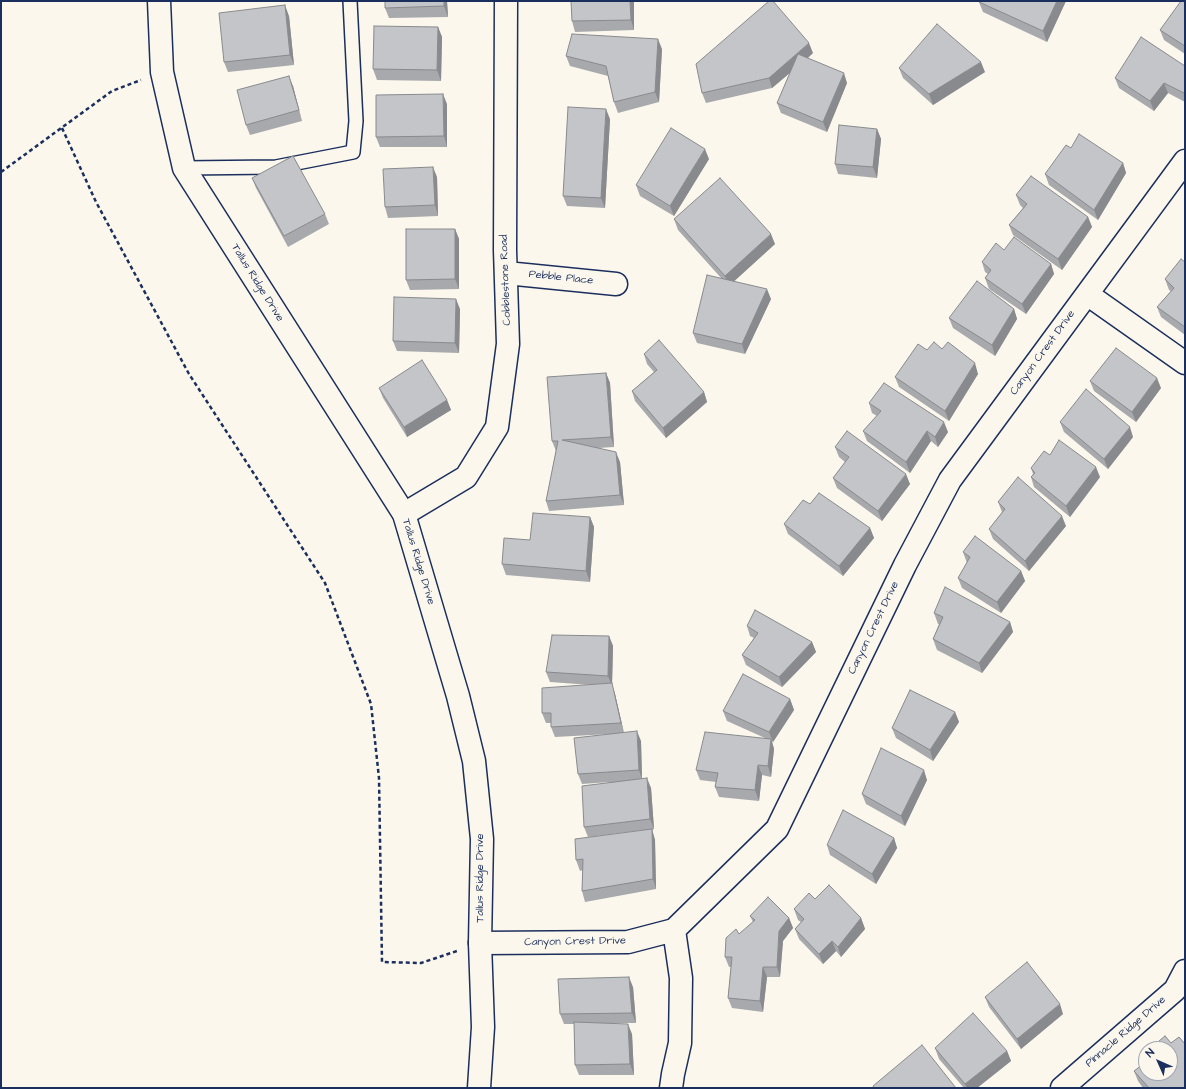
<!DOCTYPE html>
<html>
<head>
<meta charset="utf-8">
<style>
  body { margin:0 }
  #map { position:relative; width:1186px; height:1089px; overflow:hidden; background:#fbf7ec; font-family:"Architects Daughter",sans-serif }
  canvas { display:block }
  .frame { position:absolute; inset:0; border:2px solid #1b2f5e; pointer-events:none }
  .north { position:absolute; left:1138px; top:1041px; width:40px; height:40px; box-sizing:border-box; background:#fbf7ec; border:1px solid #a1a7b3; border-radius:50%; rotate:315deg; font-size:11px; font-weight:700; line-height:16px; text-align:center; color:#1b2f5e }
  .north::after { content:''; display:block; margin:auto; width:14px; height:18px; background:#1b2f5e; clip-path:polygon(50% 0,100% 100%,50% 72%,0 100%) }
</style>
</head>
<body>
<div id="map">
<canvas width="1186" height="1089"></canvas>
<div class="frame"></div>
<div class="north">N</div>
</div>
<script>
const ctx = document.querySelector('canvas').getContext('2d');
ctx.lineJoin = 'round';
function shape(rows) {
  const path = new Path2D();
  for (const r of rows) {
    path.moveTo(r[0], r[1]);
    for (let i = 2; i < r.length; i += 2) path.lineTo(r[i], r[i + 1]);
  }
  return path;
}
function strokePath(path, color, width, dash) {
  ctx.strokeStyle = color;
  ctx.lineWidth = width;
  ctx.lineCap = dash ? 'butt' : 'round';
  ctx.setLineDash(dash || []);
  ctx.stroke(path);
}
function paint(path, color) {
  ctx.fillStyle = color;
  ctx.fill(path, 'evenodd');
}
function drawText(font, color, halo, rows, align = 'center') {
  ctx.font = font + ' "Architects Daughter",sans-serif';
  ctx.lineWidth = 4;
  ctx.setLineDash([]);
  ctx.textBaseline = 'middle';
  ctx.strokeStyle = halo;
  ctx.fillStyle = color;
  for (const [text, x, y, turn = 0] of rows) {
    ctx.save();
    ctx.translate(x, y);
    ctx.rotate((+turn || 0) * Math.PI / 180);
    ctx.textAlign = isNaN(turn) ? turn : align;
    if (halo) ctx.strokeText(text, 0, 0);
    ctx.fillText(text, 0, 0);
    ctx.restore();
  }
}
const path = shape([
  [62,128,96,202,189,374,325,583,371,704,379,778,382,962,421,963,457,951],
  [1,172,112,91,141,80]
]);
const lane = shape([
  [184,168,276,167,353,152,356,121,350,1]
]);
const street = shape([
  [506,273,616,284],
  [1087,294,1185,363],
  [404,514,466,477,497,427,508,344,505,250,506,1],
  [480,943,628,942,674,930,777,829,905,565,950,480,1185,161],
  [671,1088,673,1074,680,1043,681,978,674,930],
  [1062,1088,1175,990,1185,971]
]);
const secondary = shape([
  [159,1,162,72,184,168,404,514,458,696,474,761,482,839,480,943,483,1027,479,1088]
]);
const wall = shape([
  [447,1,448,17,389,18,385,8],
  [634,1,634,30,575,32,572,21],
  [1066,1,1047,42,983,12,979,2],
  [1185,1,1185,54,1164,40,1160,30],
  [289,16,294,65,228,72,224,62],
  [438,27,442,37,441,81,377,80,373,69],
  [662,49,659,102,618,113,614,102,608,76,570,66,566,56],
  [813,53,808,58,847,83,827,132,781,113,777,103,790,73,772,88,706,103,702,93],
  [1185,66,1185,102,1168,93,1154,111,1119,88,1115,78],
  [899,68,985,72,933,105,903,78],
  [293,86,302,121,250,135,246,125],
  [447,104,447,147,380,147,376,137],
  [610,119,605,208,567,206,563,196],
  [877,129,881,139,877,178,838,174,835,164],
  [1071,148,1123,163,1126,173,1098,220,1049,185,1045,174],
  [709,159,674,216,640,196,636,185],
  [437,177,438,216,388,218,385,207],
  [252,178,325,214,329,224,288,247,256,188],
  [1016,195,1088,217,1092,227,1062,270,1013,235,1009,225,1023,208,1020,205],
  [674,219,775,244,734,281,771,299,745,354,697,343,693,333,722,279,678,230],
  [455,229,459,239,459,289,410,290,406,280],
  [982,262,1051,264,1054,274,1026,314,989,289,985,278,988,274,985,272],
  [1185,262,1185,335,1161,317,1157,307,1171,291,1169,290,1165,279],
  [460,309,459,353,397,351,393,341],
  [1014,309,1017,319,995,356,953,328,949,318],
  [942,349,978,374,949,421,899,387,895,377,927,350],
  [644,354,704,392,707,402,666,438,635,401,632,391,654,372,647,364],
  [606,373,610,383,614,447,598,448,620,462,624,505,549,511,546,501,556,451,552,441],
  [1090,381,1161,388,1136,422,1094,391],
  [379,388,447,400,451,410,407,437,383,398],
  [869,403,948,432,938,447,931,441,910,473,867,441,863,431,877,416,872,413],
  [1060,422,1133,437,1108,469,1064,432],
  [835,447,910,484,882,521,837,488,833,478,845,462,839,457],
  [1031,468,1100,477,1070,517,1034,487,1031,477,1033,474],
  [998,502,1066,526,1029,571,993,539,989,529,1002,512],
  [810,504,870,528,874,538,843,576,788,534,784,524],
  [590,517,594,527,590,582,506,575,502,564,530,540],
  [963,552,1021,571,1025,581,1001,613,962,588,958,578,967,563],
  [934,613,1010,622,1013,632,982,673,937,650,933,639,939,624,938,624],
  [747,626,812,642,816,652,782,687,746,665,742,655,754,638,750,636],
  [609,636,613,646,612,685,615,694,624,733,641,741,642,779,651,788,654,829,652,830,655,840,656,889,585,902,582,891,583,870,580,871,576,860,644,830,588,837,584,827,610,782,582,784,578,774,610,734,555,737,551,727,551,723,546,723,542,713,591,685,550,682,546,672],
  [790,699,794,710,773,742,772,741,774,749,771,777,762,775,759,801,719,797,715,787,716,782,700,780,696,770,765,738,727,721,723,711],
  [955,712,959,722,933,761,896,738,892,728],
  [927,780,905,826,866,804,862,794],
  [894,838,897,848,876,884,830,855,827,845],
  [815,899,861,918,865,929,841,957,836,951,823,964,799,939,795,929,801,922,798,920,794,909],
  [750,916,789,918,793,928,783,941,780,977,767,977,763,1012,732,1008,728,998,731,967,729,967,725,957,739,934,753,922],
  [633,987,636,1023,613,1023,632,1034,634,1075,579,1075,575,1065,574,1024,564,1024,560,1014],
  [985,997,1063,1014,1021,1049,989,1007],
  [1165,1036,1171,1043,1179,1037,1185,1044,1185,1088,1143,1088,1138,1081,1134,1071,1146,1062,1146,1073,1170,1073,1170,1049,1153,1049,1152,1047],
  [935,1048,1007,1051,1011,1061,977,1088,964,1088,939,1059]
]);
const shadedWall = shape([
  [444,1,447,1,448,17,444,6],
  [630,1,634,1,634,30,631,20],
  [1057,1,1066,1,1047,42,1043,31],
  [285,5,289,16,294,65,290,55],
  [438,27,442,37,441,81,437,70],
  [658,39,662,49,659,102,655,92],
  [809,43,813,53,772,88,769,78],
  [981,62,985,72,933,105,929,94],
  [844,73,847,83,827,132,823,122],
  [289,76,293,86,302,121,299,110],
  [1164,83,1168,93,1154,111,1150,101],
  [443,94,447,104,447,147,444,136],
  [606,109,610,119,605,208,601,198],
  [877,129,881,139,877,178,873,167],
  [705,149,709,159,674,216,670,206],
  [1123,163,1126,173,1098,220,1094,210],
  [433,167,437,177,438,216,435,205],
  [1088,217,1092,227,1062,270,1058,259],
  [455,229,459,239,459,289,455,279],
  [771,234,775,244,729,286,725,276],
  [1051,264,1054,274,1026,314,1022,304],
  [767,289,771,299,745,354,742,344],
  [456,299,460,309,459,353,455,343],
  [1014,309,1017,319,995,356,992,345],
  [975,363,978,374,949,421,945,411],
  [606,373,610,383,614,447,611,437],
  [1157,378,1161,388,1136,422,1132,412],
  [704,392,707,402,666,438,663,428],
  [447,400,451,410,407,437,404,427],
  [944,422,948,432,938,447,935,437],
  [1130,427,1133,437,1108,469,1104,459],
  [927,431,931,441,910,473,906,462],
  [616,452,620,462,624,505,620,495],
  [1096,467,1100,477,1070,517,1066,506],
  [906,474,910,484,882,521,878,511],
  [1062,516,1066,526,1029,571,1025,561],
  [590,517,594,527,590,582,586,571],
  [870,528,874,538,843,576,839,566],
  [1021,571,1025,581,1001,613,997,602],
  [1010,622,1013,632,982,673,979,663],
  [609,636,613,646,612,685,615,694,624,733,621,723,612,686,608,676],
  [812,642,816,652,782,687,779,677],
  [790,699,794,710,773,742,769,732],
  [955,712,959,722,933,761,930,750],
  [637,731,641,741,642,780,639,770],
  [771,739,774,749,771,777,768,766],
  [758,765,762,775,759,801,755,790],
  [924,770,927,780,905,826,901,816],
  [647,778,651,788,654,829,650,819],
  [652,829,655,840,656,889,653,879],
  [894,838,897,848,876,884,872,874],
  [789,918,793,928,783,941,780,977,777,967,779,931],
  [861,918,865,929,841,957,838,947],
  [832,941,836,951,823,964,819,954],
  [763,967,767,977,763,1012,760,1001],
  [629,977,633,987,636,1023,632,1013],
  [1060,1004,1063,1014,1021,1049,1017,1039],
  [628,1024,632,1034,634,1075,630,1064],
  [1007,1051,1011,1061,977,1088,967,1088,965,1084]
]);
const building = shape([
  [385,1,444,1,444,6,385,8,385,1],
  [571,1,630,1,631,20,572,21,571,1],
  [769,1,773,1,809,43,769,78,702,93,696,64,769,1],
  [980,1,1057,1,1043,31,979,2,980,1],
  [1181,1,1185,1,1185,46,1160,30,1181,1],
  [285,5,290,55,224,62,219,13,285,5],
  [937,24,981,62,929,94,899,68,937,24],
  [374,26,438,27,437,70,373,69,374,26],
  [572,34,658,39,655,92,614,102,606,66,566,56,572,34],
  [1141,37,1185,66,1185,91,1184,93,1164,83,1150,101,1115,78,1141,37],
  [798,54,844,73,823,122,777,103,798,54],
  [289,76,299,110,246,125,237,90,289,76],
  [443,94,444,136,376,137,376,95,443,94],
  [568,107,606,109,601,198,563,196,568,107],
  [839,125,877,129,873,167,835,164,839,125],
  [671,128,705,149,670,206,636,185,671,128],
  [1079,134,1123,163,1094,210,1045,174,1066,145,1071,148,1079,134],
  [293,156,325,214,284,236,252,178,293,156],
  [433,167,435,205,385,207,383,169,433,167],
  [1031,176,1088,217,1058,259,1009,225,1027,204,1016,195,1031,176],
  [720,178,771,234,725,276,674,219,720,178],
  [406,229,455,229,455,279,406,280,406,229],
  [1014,237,1051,264,1022,304,985,278,991,270,982,262,996,243,1004,250,1014,237],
  [1181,259,1185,262,1185,327,1157,307,1174,288,1165,279,1181,259],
  [707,275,767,289,742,344,693,333,707,275],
  [977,281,1014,309,992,345,949,318,977,281],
  [394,297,456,299,455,343,393,341,394,297],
  [659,340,704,392,663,428,632,391,657,370,644,354,659,340],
  [934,342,942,349,948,342,975,363,945,411,895,377,918,344,927,350,934,342],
  [1116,348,1157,378,1132,412,1090,381,1116,348],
  [422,360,447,400,404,427,379,388,422,360],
  [606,373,611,437,562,440,616,452,620,495,546,501,558,441,552,441,547,377,606,373],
  [884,383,944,422,935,437,927,431,906,462,863,431,881,411,869,403,884,383],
  [1086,389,1130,427,1104,459,1060,422,1086,389],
  [847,431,906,474,878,511,833,478,849,457,835,447,847,431],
  [1059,440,1096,467,1066,506,1031,477,1035,473,1031,468,1044,451,1050,455,1059,440],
  [1018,477,1062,516,1025,561,989,529,1005,509,998,502,1018,477],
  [819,493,870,528,839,566,784,524,803,500,810,504,819,493],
  [533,513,590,517,586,571,502,564,504,538,530,540,533,513],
  [975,536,1021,571,997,602,958,578,970,557,963,552,975,536],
  [945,587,1010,622,979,663,933,639,943,617,934,613,945,587],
  [755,610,812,642,779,677,742,655,758,633,747,626,755,610],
  [552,635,609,636,608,676,546,672,552,635],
  [743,674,790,699,769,732,723,711,743,674],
  [612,683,621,723,551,727,551,713,542,713,542,688,612,683],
  [910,690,955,712,930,750,892,728,910,690],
  [637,731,639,770,578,774,574,738,637,731],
  [705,732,771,739,768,766,758,765,755,790,715,787,718,773,696,770,705,732],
  [881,748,924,770,901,816,862,794,881,748],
  [647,778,650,819,584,827,582,786,647,778],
  [843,810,894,838,872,874,827,845,843,810],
  [652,829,653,879,582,891,583,859,576,860,575,839,652,829],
  [829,885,861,918,838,947,832,941,819,954,795,929,804,919,794,909,809,893,815,899,829,885],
  [768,897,789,918,779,931,777,967,763,967,760,1001,728,998,732,957,725,957,726,938,736,929,739,934,755,920,750,916,768,897],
  [1027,962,1060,1004,1017,1039,985,997,1027,962],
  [629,977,632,1013,560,1014,558,979,629,977],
  [973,1013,1007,1051,965,1084,935,1048,973,1013],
  [574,1022,628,1024,630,1064,575,1065,574,1022],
  [1165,1036,1171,1043,1179,1037,1185,1044,1185,1088,1149,1088,1134,1071,1146,1062,1146,1073,1170,1073,1170,1049,1153,1049,1152,1047,1165,1036],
  [922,1045,956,1088,874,1088,873,1086,922,1045]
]);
const streetNames = [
  ["Pebble Place",561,278,6],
  ["Cobblestone Road",506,280,-92],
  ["Tallus Ridge Drive",257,283,58],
  ["Canyon Crest Drive",1043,353,-54],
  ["Tallus Ridge Drive",418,562,73],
  ["Canyon Crest Drive",874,628,-64],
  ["Tallus Ridge Drive",481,878,-90],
  ["Canyon Crest Drive",575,942,-1],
  ["Pinnacle Ridge Drive",1126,1032,-41]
];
strokePath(lane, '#1b2f5e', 16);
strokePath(street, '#1b2f5e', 25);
strokePath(secondary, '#1b2f5e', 25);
strokePath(path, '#1b2f5e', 2.5, [4, 3]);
strokePath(lane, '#fbf7ec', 13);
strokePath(street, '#fbf7ec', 22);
strokePath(secondary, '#fbf7ec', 22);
paint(wall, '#a8a9ad');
paint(shadedWall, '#888a8d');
paint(building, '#c3c5c9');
strokePath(building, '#888a8d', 1);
drawText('11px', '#1b2f5e', '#fbf7ec', streetNames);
</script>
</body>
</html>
